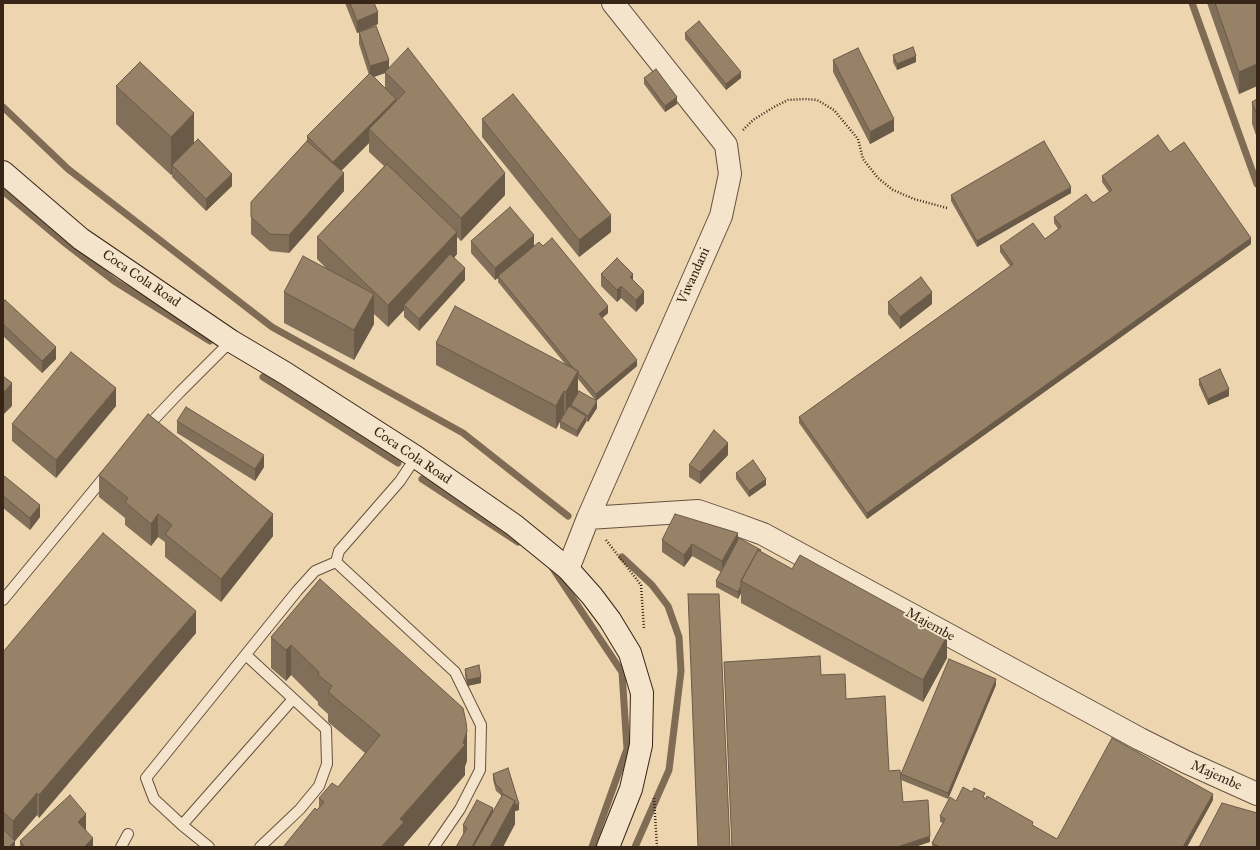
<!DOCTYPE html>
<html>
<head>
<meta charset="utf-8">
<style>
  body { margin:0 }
  #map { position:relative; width:1260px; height:850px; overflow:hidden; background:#edd6af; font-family:"IM FELL Great Primer",serif }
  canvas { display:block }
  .frame { position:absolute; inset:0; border:4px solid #392518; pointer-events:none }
</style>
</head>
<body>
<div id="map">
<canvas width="1260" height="850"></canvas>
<div class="frame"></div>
</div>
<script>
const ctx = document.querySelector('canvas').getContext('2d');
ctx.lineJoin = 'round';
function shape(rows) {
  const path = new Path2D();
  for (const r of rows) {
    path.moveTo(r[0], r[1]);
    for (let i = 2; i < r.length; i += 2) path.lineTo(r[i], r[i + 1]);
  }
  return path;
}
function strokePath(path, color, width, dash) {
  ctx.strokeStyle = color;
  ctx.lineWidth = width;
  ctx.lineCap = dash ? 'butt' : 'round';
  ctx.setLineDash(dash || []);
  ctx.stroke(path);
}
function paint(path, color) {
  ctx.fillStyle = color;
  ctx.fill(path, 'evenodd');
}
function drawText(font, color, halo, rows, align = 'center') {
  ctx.font = font + ' "IM FELL Great Primer",serif';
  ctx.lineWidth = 4;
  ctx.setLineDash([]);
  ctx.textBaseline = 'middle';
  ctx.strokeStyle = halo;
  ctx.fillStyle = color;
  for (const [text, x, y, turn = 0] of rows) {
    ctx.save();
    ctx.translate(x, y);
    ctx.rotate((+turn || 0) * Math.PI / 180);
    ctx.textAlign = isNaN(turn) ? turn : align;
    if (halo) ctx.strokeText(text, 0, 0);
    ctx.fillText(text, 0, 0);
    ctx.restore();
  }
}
const stream = shape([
  [1192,3,1257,184],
  [3,107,68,169,272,327,463,433,568,516],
  [3,191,65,243,114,281,210,341],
  [263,377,398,463],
  [422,479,518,542],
  [622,557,652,585,668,606,679,637,681,671,669,770,635,847],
  [552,567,622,672,627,749,592,847]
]);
const path = shape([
  [743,130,753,120,774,107,788,100,805,99,817,100,834,110,858,139,863,159,878,178,893,190,914,199,947,208],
  [606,540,641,585,644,629],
  [654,798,657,847]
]);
const service = shape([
  [146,428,179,393,231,341],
  [416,457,400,481,339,551,336,562,455,672,481,725,480,770,460,809,434,847],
  [3,600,107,474],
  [246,655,326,729,327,764,319,786,300,809,260,847],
  [182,825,293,699],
  [121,847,128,834],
  [209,847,182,825,154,799,146,778,297,591,315,571,336,562]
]);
const tertiary = shape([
  [588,518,698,511,730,522,763,534,1140,739,1186,762,1257,794],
  [568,569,588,518,721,216,730,174,726,145,613,3]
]);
const secondary = shape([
  [3,172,81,239,231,341,285,373,416,457,514,525,568,569,592,596,610,620,630,653,642,693,641,745,631,789,608,847]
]);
const wall = shape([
  [345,3,374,3,378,24,360,32,389,68,505,195,461,241,457,237,457,254,454,258,465,280,419,331,404,317,404,310,388,327,374,314,374,324,354,360,284,323,284,292,328,270,317,259,317,237,384,166,369,152,369,143,341,171,344,191,289,253,270,251,251,234,251,202,307,141,307,136,369,75,359,44,359,32,357,33],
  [385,73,385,89,374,77],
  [1207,3,1257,3,1257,86,1239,94],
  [685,33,741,78,726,90,685,39],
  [893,55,916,62,897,70,893,62],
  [833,60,894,131,870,144,833,72],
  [644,78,677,104,665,112,644,84],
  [116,86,194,143,232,186,206,211,172,177,172,174,171,175,116,124],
  [1257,99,1257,138,1252,124,1252,102],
  [482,119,611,232,579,257,482,137],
  [1170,152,1251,244,867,519,799,423,799,417,1010,266,1000,252,1000,246,1045,239,1058,229,1054,223,1054,217,1093,203,1109,192,1102,182,1102,176],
  [1071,193,977,247,951,201,951,195],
  [471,241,534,246,543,246,608,313,602,318,637,366,596,401,578,379,578,393,597,408,588,422,586,421,586,422,577,437,560,428,560,422,556,429,436,365,436,343,566,365,498,282,498,278,495,280,471,253],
  [601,274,633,280,644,303,636,312,621,298,617,302,601,286],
  [3,302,56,359,42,373,3,336],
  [888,302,932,304,900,329,888,314],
  [1199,379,1229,396,1208,405,1199,385],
  [116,406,56,478,12,441,12,424],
  [177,421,264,467,255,481,177,433],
  [728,455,700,484,689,477,689,465],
  [736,473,766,485,749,497,736,479],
  [3,475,40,517,30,530,3,508],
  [99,475,273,536,221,602,165,557,165,542,158,537,151,546,125,525,125,518,99,497],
  [662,540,738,540,761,552,947,658,923,702,741,603,741,593,738,599,716,587,716,581,721,572,692,556,684,567,662,552],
  [320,579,467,761,465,766,465,775,404,845,404,847,317,810,319,808,319,798,338,787,365,753,328,722,328,714,318,705,318,702,291,675,286,681,271,668,271,637],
  [196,633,39,818,37,815,15,841,15,847,3,847,3,652],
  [465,669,481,683,467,686,465,675],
  [996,685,948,799,901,780,901,774],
  [493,774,519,810,515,811,515,824,503,847,456,847,463,835,463,825,493,811,501,797,501,795,496,791,493,780],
  [972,792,985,798,1057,839,1213,800,1187,847,932,847,932,843,943,823,940,822,940,816,956,801],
  [86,831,93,847,20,847,20,841]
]);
const shadedWall = shape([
  [378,12,378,24,357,33,357,21],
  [916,56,916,62,897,70,897,64],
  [389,60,389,72,385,72,385,73,370,78,370,66],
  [1257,64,1257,86,1239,94,1239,72],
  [741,72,741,78,726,90,726,84],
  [677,97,677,104,665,112,665,106],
  [396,99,396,117,369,129,369,143,333,179,333,162],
  [194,113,194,151,172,165,172,174,171,175,171,137],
  [894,119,894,131,870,144,870,132],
  [344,173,344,191,289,253,289,235],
  [505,173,505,195,461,241,461,218],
  [232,174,232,186,206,211,206,199],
  [1071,187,1071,193,977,247,977,241],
  [611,215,611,232,579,257,579,240],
  [457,232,457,254,406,308,404,305,404,310,388,327,388,305],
  [534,235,534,247,498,276,498,278,495,280,495,268],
  [1251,238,1251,244,867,519,867,513],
  [465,268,465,280,419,331,419,319],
  [633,274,633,286,630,277],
  [621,286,621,298,617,302,617,290],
  [644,291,644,303,636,312,636,300],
  [932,292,932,304,900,329,900,317],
  [374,294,374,324,354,360,354,330],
  [608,306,608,313,599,321,599,314],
  [56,347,56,359,42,373,42,361],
  [637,360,637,366,596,401,596,394],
  [578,371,578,393,566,415,566,392],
  [12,383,12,406,3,415,3,393],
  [116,388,116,406,56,478,56,460],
  [1229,389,1229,396,1208,405,1208,399],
  [564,391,564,414,556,429,556,406],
  [597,401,597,408,588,422,588,416],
  [586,416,586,422,577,437,577,431],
  [728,443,728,455,700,484,700,472],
  [264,455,264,467,255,481,255,469],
  [766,479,766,485,749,497,749,491],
  [40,505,40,517,30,530,30,518],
  [158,514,158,537,151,546,151,524],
  [273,514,273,536,221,602,221,579],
  [738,533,738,545,722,573,722,561],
  [692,544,692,556,684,567,684,555],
  [741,586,741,593,738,599,738,592],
  [196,611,196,633,39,818,39,795],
  [947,636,947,658,923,702,923,680],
  [291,645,291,675,286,681,286,650],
  [481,677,481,683,467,686,467,680],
  [996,679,996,685,948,799,948,793],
  [467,731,467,761,465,766,465,775,404,845,404,847,381,847,400,819,463,743],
  [37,793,37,815,14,842,15,841,15,847,9,847,13,843,13,821],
  [1213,794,1213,800,1187,847,1183,847],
  [515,801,519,804,519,810,515,811,515,824,503,847,490,847],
  [493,808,493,820,479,847,472,847],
  [86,814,86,836,78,822],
  [930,836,930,842,915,847,897,847],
  [93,838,93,847,84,847]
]);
const building = shape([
  [350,3,374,3,378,12,357,21,350,3],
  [1215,3,1257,3,1257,64,1239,72,1215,3],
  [699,21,741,72,726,84,685,33,699,21],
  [376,26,389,60,370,66,359,32,376,26],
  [913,47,916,56,897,64,893,55,913,47],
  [408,48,505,173,461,218,369,129,405,92,385,72,408,48],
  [858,48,894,119,870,132,833,60,858,48],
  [140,62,194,113,171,137,116,86,140,62],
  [656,69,677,97,665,106,644,78,656,69],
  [370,73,396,99,333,162,307,136,370,73],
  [513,94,611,215,579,240,482,119,513,94],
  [1257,99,1257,115,1252,102,1257,99],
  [1158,135,1170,152,1184,142,1251,238,867,513,799,417,1013,264,1000,246,1033,223,1045,239,1061,227,1054,217,1086,194,1093,203,1112,190,1102,176,1158,135],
  [198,139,232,174,206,199,172,165,198,139],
  [307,141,344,173,289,235,270,234,251,217,251,202,307,141],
  [1044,141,1071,187,977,241,951,195,1044,141],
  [387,164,457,232,388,305,317,237,387,164],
  [510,207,534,235,495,268,471,241,510,207],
  [552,238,608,306,599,314,637,360,596,394,578,373,578,371,575,370,498,276,539,242,543,246,552,238],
  [450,254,465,268,419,319,404,305,450,254],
  [303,256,374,294,354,330,284,292,303,256],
  [617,258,633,274,630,277,644,291,636,300,621,286,617,290,601,274,617,258],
  [921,277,932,292,900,317,888,302,921,277],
  [5,300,56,347,42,361,3,324,3,302,5,300],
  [455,306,578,371,566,392,564,391,556,406,436,343,455,306],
  [71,352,116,388,56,460,12,424,71,352],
  [1220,369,1229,389,1208,399,1199,379,1220,369],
  [3,376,12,383,3,393,3,376],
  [579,391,597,401,588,416,571,405,579,391],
  [569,406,586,416,577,431,560,421,569,406],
  [186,407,264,455,255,469,177,421,186,407],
  [148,414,273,514,221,579,165,534,172,525,158,514,151,524,125,502,128,498,99,475,148,414],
  [714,430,728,443,700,472,689,465,714,430],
  [753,460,766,479,749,491,736,473,753,460],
  [3,475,40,505,30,518,3,496,3,475],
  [675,514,738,533,722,561,692,544,684,555,662,540,675,514],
  [103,533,196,611,39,795,37,793,13,821,3,812,3,652,103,533],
  [739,538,761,550,760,551,758,550,741,581,741,586,738,592,716,581,739,538],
  [758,550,792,569,800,555,947,636,923,680,741,581,758,550],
  [320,579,463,708,466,722,467,731,463,743,465,745,400,819,404,822,381,847,283,847,315,808,317,810,324,802,319,798,332,783,338,787,380,735,328,692,332,686,318,675,319,672,291,645,286,650,271,637,320,579],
  [688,594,719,594,730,847,698,847,688,594],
  [820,656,821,675,845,674,846,699,885,696,889,771,900,770,903,802,928,800,930,836,897,847,732,847,724,662,820,656],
  [949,659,996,679,948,793,901,774,949,659],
  [479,665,481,677,467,680,465,669,479,665],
  [1112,738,1213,794,1183,847,940,847,932,843,945,819,940,816,950,797,956,801,963,787,972,792,974,788,985,793,983,797,986,799,987,796,1033,822,1032,825,1057,839,1112,738],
  [508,768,519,804,515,805,515,801,503,794,502,795,501,789,496,785,493,774,508,768],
  [503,794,515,801,490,847,485,847,483,846,482,847,473,847,503,794],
  [70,795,86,814,78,822,93,838,84,847,25,847,20,841,70,795],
  [477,800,493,808,472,847,456,847,467,828,463,825,477,800],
  [1222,803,1257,813,1257,847,1199,847,1222,803],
  [3,829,15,841,9,847,3,847,3,829]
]);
const streetNames = [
  ["Viwandani",694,276,-66],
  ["Coca Cola Road",141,279,34],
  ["Coca Cola Road",412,456,34],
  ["Majembe",930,625,29],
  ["Majembe",1216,776,24]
];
strokePath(stream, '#806b54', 7);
strokePath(service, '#66513e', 12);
strokePath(tertiary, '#66513e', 24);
strokePath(secondary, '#392518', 24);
strokePath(path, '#392518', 2.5, [1, 2]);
strokePath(service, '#f3e4cb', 10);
strokePath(tertiary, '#f3e4cb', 22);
strokePath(secondary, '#f3e4cb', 22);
paint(wall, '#826f59');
paint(shadedWall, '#6a5a48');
paint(building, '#978167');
strokePath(building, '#6a5a48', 1);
drawText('14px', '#392518', '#f3e4cb', streetNames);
</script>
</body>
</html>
